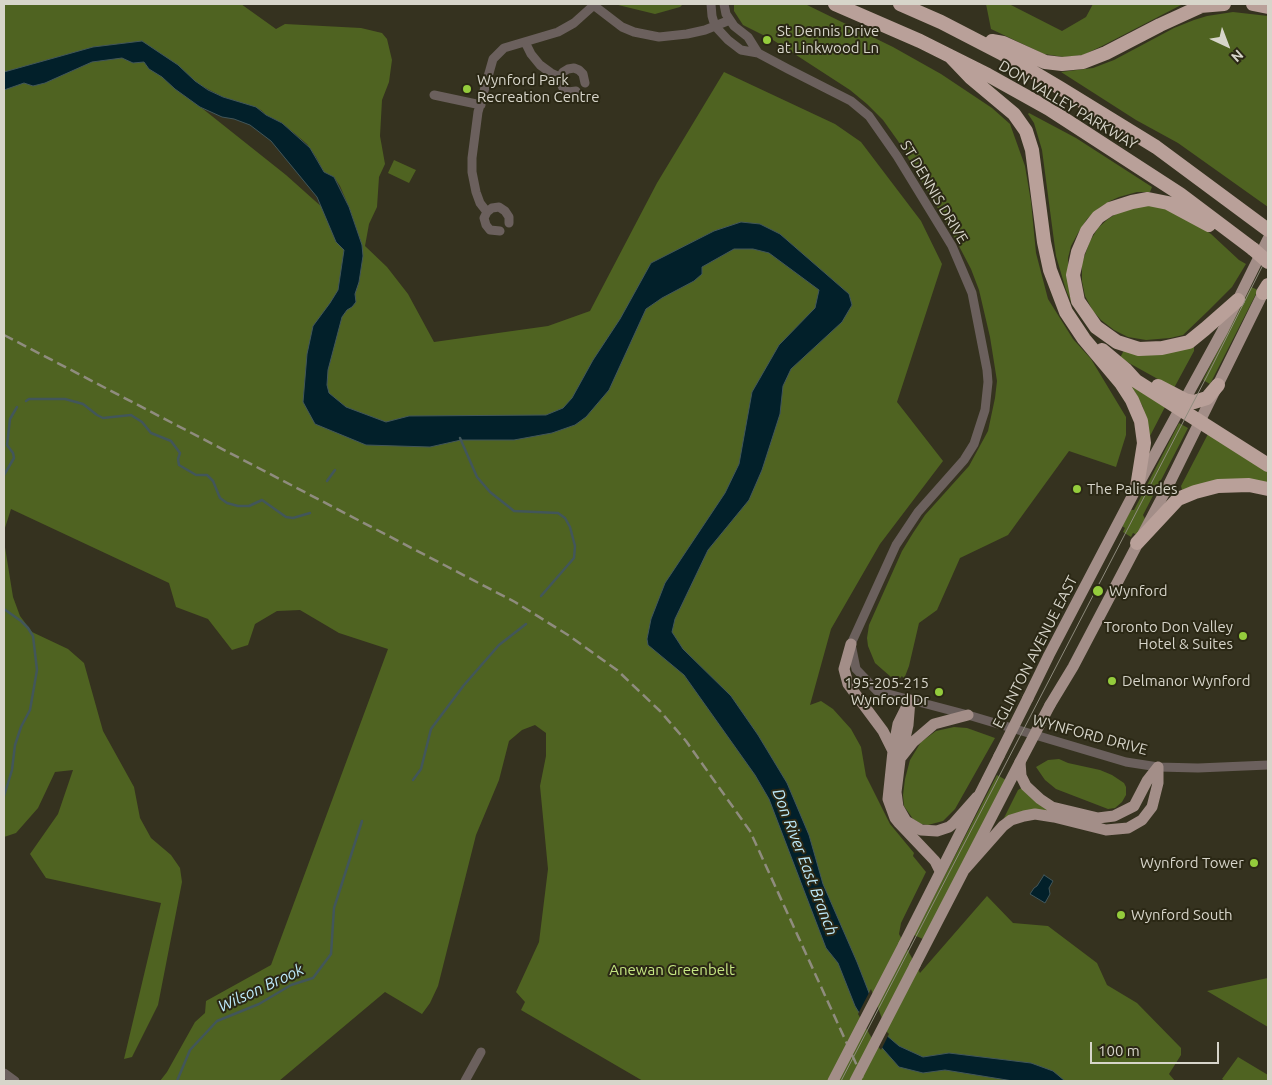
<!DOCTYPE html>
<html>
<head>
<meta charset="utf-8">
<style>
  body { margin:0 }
  #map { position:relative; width:1272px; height:1085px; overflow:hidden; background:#35321f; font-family:Ubuntu,sans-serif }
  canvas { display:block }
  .frame { position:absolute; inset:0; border:5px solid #d7d5ca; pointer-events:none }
  .north { position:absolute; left:1202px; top:20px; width:50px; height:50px; -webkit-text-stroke:4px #2b2815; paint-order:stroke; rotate:137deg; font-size:14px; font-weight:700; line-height:20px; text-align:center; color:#d7d5ca }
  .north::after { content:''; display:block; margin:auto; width:18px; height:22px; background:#d7d5ca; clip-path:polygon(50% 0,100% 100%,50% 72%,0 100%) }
  .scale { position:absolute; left:1090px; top:1042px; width:129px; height:22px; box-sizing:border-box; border:2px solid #d7d5ca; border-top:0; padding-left:6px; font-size:15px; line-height:18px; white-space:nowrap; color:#d7d5ca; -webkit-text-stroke:4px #2b2815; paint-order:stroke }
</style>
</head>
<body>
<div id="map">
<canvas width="1272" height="1085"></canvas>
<div class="frame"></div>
<div class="north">N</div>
<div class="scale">100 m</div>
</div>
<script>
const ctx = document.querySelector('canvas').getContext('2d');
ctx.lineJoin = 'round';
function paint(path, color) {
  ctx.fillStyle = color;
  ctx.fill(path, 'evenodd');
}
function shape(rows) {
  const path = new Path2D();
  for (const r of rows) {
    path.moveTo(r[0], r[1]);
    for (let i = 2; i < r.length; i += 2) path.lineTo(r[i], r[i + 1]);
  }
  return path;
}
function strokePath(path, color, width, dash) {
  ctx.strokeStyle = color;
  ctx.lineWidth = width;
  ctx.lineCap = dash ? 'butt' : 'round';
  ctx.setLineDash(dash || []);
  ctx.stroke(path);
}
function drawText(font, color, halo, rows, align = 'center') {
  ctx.font = font + ' Ubuntu,sans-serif';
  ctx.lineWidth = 4;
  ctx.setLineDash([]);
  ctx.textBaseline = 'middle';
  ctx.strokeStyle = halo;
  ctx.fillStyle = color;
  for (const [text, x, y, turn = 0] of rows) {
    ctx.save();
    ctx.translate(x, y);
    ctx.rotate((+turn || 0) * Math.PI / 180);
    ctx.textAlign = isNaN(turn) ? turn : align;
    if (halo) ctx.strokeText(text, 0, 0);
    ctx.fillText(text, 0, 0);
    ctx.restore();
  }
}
const green = shape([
  [4,4,241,4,276,29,285,24,361,28,382,33,387,39,392,60,389,82,382,100,380,136,385,164,379,177,377,207,369,224,365,246,387,267,408,294,434,342,548,326,590,311,657,183,724,72,835,124,861,142,921,221,942,264,897,402,943,461,880,544,831,629,810,705,821,701,833,709,851,729,861,747,866,776,890,824,914,853,913,856,926,872,901,923,899,934,920,973,987,896,1013,923,1048,926,1097,963,1107,985,1137,1003,1181,1048,1181,1055,1169,1074,1175,1081,643,1081,521,1010,525,1002,516,992,539,942,548,869,540,786,546,756,546,733,535,725,522,730,509,741,499,780,476,835,438,986,430,1003,422,1014,385,992,279,1081,160,1081,167,1072,195,1022,205,1013,206,1001,271,965,388,649,339,633,300,610,277,611,255,624,248,645,232,650,208,619,176,607,169,583,11,509,4,531],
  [202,86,223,97,261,110,266,115,282,123,307,144,316,157,324,172,334,177,340,186,349,207,361,242,286,175,198,105,196,103],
  [614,4,683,4,680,7,655,14],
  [734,4,805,4,893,47,941,74,992,108,1010,124,1025,166,1031,202,1036,253,1048,299,1073,339,1091,359,1126,417,1126,435,1116,467,1069,451,1008,535,960,558,937,610,919,623,909,666,904,679,902,676,899,679,891,677,875,663,868,646,867,638,869,625,902,551,913,533,925,515,969,466,988,431,995,398,997,381,990,337,979,290,971,269,949,227,898,141,883,120,867,104,850,90,773,40,743,25,734,11],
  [986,4,1009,4,1062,31,1086,17,1093,4,1183,4,1102,46,1083,55,1064,57,1044,54,991,29],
  [1233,12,1268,16,1268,207,1178,143,1136,120,1061,72,1093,68,1114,60,1174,28,1194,20,1207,16],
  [1029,113,1076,138,1152,187,1150,192,1137,192,1119,197,1110,201,1099,208,1087,219,1078,233,1071,246,1068,258,1068,274,1076,302,1072,304,1066,290,1056,256,1042,150,1034,123,1028,114],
  [394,160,416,170,409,183,388,173],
  [1145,205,1161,205,1191,220,1211,234,1239,260,1246,264,1232,287,1208,311,1183,335,1170,338,1146,340,1128,337,1114,330,1101,320,1093,311,1085,296,1082,281,1082,263,1090,241,1098,228,1108,219,1119,212],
  [1251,287,1258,290,1210,384,1203,380],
  [1194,344,1194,351,1174,388,1120,358,1124,350],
  [1132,383,1166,405,1149,438,1143,407,1135,392,1130,386],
  [1179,423,1188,428,1143,515,1145,519,1137,535,1133,533,1131,537,1123,532,1125,528,1122,526,1131,510,1134,510],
  [1208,434,1268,472,1268,483,1253,480,1221,479,1182,490,1181,486],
  [4,541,13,597,20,616,32,632,68,649,84,663,103,731,134,787,140,818,151,838,171,855,180,868,182,882,158,1005,132,1057,124,1059,161,903,46,878,30,854,58,814,73,770,55,772,38,808,16,833,4,837],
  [954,727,967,728,995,738,955,809,943,821,928,825,921,824,913,819,904,806,903,795,905,779,910,760,921,742,936,731],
  [1059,759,1068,763,1100,770,1112,775,1124,783,1126,787,1126,795,1122,802,1115,808,1108,809,1056,789,1045,780,1036,767,1048,760],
  [997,775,1006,780,923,939,914,935],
  [1023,787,1056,811,1003,820,1018,790],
  [1268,978,1268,1027,1207,991,1263,979],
  [1238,1057,1268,1075,1268,1081,1225,1081,1222,1079]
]);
const water = shape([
  [142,41,178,65,195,81,208,90,223,97,256,107,266,115,282,123,310,148,324,172,334,177,349,207,362,245,363,256,359,282,355,294,356,302,352,307,347,310,342,317,328,370,327,385,329,393,346,407,386,422,409,416,546,415,563,408,572,398,593,360,620,319,651,263,714,231,741,222,760,224,780,234,849,294,852,305,842,322,791,369,783,386,780,414,762,470,749,500,708,550,675,619,672,632,683,649,731,696,758,735,787,783,809,835,823,884,857,962,885,1034,899,1046,923,1057,949,1053,1031,1063,1053,1071,1065,1081,1013,1081,945,1070,923,1073,899,1067,876,1041,855,1006,838,963,826,948,769,799,755,775,684,675,648,645,647,639,651,619,665,583,725,493,739,464,752,392,779,345,815,308,819,290,769,253,753,249,734,249,702,267,702,274,694,281,662,298,646,309,609,390,586,417,575,425,552,433,514,440,461,440,430,447,366,445,315,424,303,402,307,354,313,326,330,303,338,290,344,250,336,242,317,197,271,141,250,125,234,119,222,117,200,107,175,89,162,77,149,69,144,62,133,63,122,58,92,62,45,83,33,86,24,83,4,90,4,72,93,47,142,41],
  [1044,875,1053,881,1049,888,1050,894,1045,903,1030,894,1034,888,1037,886,1044,875]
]);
const pier = shape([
  [871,989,887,1032,889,1034,881,1050,874,1042,858,1014]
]);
const stream = shape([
  [26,401,29,399,65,399,83,404,97,415,103,418,131,415,142,422,151,433,171,441,180,453,178,459,179,465,196,475,207,475,213,481,220,498,227,503,238,506,249,506,262,500,286,517,293,518,310,513],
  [460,438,477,477,490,492,514,511,558,513,565,518,570,527,575,546,574,558,541,596],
  [4,475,14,458,13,453,7,445,10,419,17,407],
  [327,481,335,470],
  [4,609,21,621,28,628,33,636,37,670,30,710,21,727,15,745,12,770,4,796],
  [413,780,421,769,431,729,464,685,499,645,526,624],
  [177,1081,190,1050,217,1021,259,1004,291,985,313,978,331,954,334,908,362,821]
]);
const minor = shape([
  [592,4,622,27,634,32,659,37,687,34,705,30,730,20],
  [711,4,712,16,715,26,728,40,741,50,758,53,788,69,851,101,869,116,897,156,952,246,972,293,987,370,988,382,985,410,974,444,964,460,918,512,896,545,851,644,856,669,877,691,968,715,1126,762,1158,767,1198,768,1268,765],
  [724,4,726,14,734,26,748,37,758,53],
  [525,42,531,54,540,65,551,73,560,77],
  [576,91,568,92,563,88,561,83,560,77,563,72,568,69,574,68,579,70,583,74,585,83],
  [434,95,481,105],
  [487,212,480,203,476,192,472,172,472,158,478,112,493,59,504,48,558,32,574,23,594,5],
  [500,231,490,230,486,225,484,218,487,212,492,208,499,207,505,211,509,217,509,223],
  [4,1073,15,1081],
  [465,1081,481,1052]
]);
const major = shape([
  [851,644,844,669,848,684,883,731,893,751],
  [1028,698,1049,655,1137,487,1223,330,1268,239],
  [910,700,908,725,900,760,896,792,898,807,906,821,921,830,937,831,949,827,954,823,977,797],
  [1050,705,1073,667,1168,486,1266,287],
  [907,706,898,724,893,751,888,799,895,818,899,823,935,861,940,871],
  [902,756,913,742,934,724,968,715],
  [1020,762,1021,776,1026,786,1040,799,1052,807,1098,818,1114,816,1134,806,1147,781,1158,767],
  [965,869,1003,826,1011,820,1024,816,1035,814,1054,817,1106,830,1128,828,1142,820,1152,807,1158,783,1158,767],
  [904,944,999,756],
  [915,965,1020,762]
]);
const highway = shape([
  [835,4,920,41,988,75,1049,109,1180,194,1253,249],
  [900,4,941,22,1001,53,1060,88,1156,147,1268,230],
  [1253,4,1268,7],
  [1200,6,1224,4],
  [992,41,1003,43,1045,62,1062,64,1083,62,1106,53,1160,25,1206,4],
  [950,56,971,78,1014,114,1026,131,1032,150,1044,242,1050,270,1066,312,1084,339,1121,383,1132,400,1141,421,1144,443,1137,487],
  [1209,225,1168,203,1148,199,1132,202,1110,209,1098,217,1087,231,1078,252,1073,275,1078,301,1096,327,1117,342,1139,349,1162,348,1189,342,1205,329,1238,300],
  [1263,293,1268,285],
  [1102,350,1126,370,1136,381,1268,465],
  [1158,386,1185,400,1194,402,1207,398,1218,385],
  [1137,543,1178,499,1195,492,1218,486,1249,485,1268,489]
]);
const tram = shape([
  [841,1081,1207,376,1268,255]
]);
const rail = shape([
  [4,335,515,602,568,635,617,670,660,711,686,741,750,831,864,1081]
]);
const majorBridge = shape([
  [999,756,1028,698],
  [1020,762,1050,705],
  [833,1081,904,944],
  [855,1081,915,965]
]);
const highwayBridge = shape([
  [1253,249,1268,262]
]);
const markers = [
  [767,40,5,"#94cc3c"],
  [467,89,5,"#94cc3c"],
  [1077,489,5,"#94cc3c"],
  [1098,591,6,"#94cc3c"],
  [1243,636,5,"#94cc3c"],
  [1112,681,5,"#94cc3c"],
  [939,692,5,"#94cc3c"],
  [1254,863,5,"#94cc3c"],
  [1121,915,5,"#94cc3c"]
];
const poiNames = [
  ["St Dennis Drive",777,31],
  ["at Linkwood Ln",777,48],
  ["Wynford Park",477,80],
  ["Recreation Centre",477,97],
  ["The Palisades",1087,489],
  ["Wynford",1109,591],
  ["Toronto Don Valley",1233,627,"right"],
  ["Hotel & Suites",1233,644,"right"],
  ["Delmanor Wynford",1122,681],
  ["195-205-215",929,683,"right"],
  ["Wynford Dr",929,700,"right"],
  ["Wynford Tower",1244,863,"right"],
  ["Wynford South",1131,915]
];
const streetNames = [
  ["DON VALLEY PARKWAY",1068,105,31],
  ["ST DENNIS DRIVE",934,192,59],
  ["EGLINTON AVENUE EAST",1035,652,-63],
  ["WYNFORD DRIVE",1090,735,15]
];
const parkNames = [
  ["Anewan Greenbelt",672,970]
];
const waterNames = [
  ["Don River East Branch",805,862,69],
  ["Wilson Brook",261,988,-25]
];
paint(green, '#4f6321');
paint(water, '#02202a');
strokePath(water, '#42565a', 1);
paint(pier, '#35321f');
strokePath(stream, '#42565a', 2.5);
strokePath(minor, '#6b605d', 9);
strokePath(major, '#a38e88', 11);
strokePath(highway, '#b9a099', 14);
strokePath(tram, '#8f8c7e', 1);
strokePath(rail, '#8f8c7e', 2.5, [10, 5]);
strokePath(majorBridge, '#a38e88', 11);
strokePath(highwayBridge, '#b9a099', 14);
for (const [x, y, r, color] of markers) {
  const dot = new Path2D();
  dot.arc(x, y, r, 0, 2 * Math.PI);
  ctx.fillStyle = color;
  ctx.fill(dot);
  strokePath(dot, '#2b2815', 2);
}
drawText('15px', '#d7d5ca', '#2b2815', poiNames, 'left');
drawText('15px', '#d7d5ca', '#2b2815', streetNames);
drawText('15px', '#c6e783', '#2b2815', parkNames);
drawText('italic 16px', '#bdeafb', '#2b2815', waterNames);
</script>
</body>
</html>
